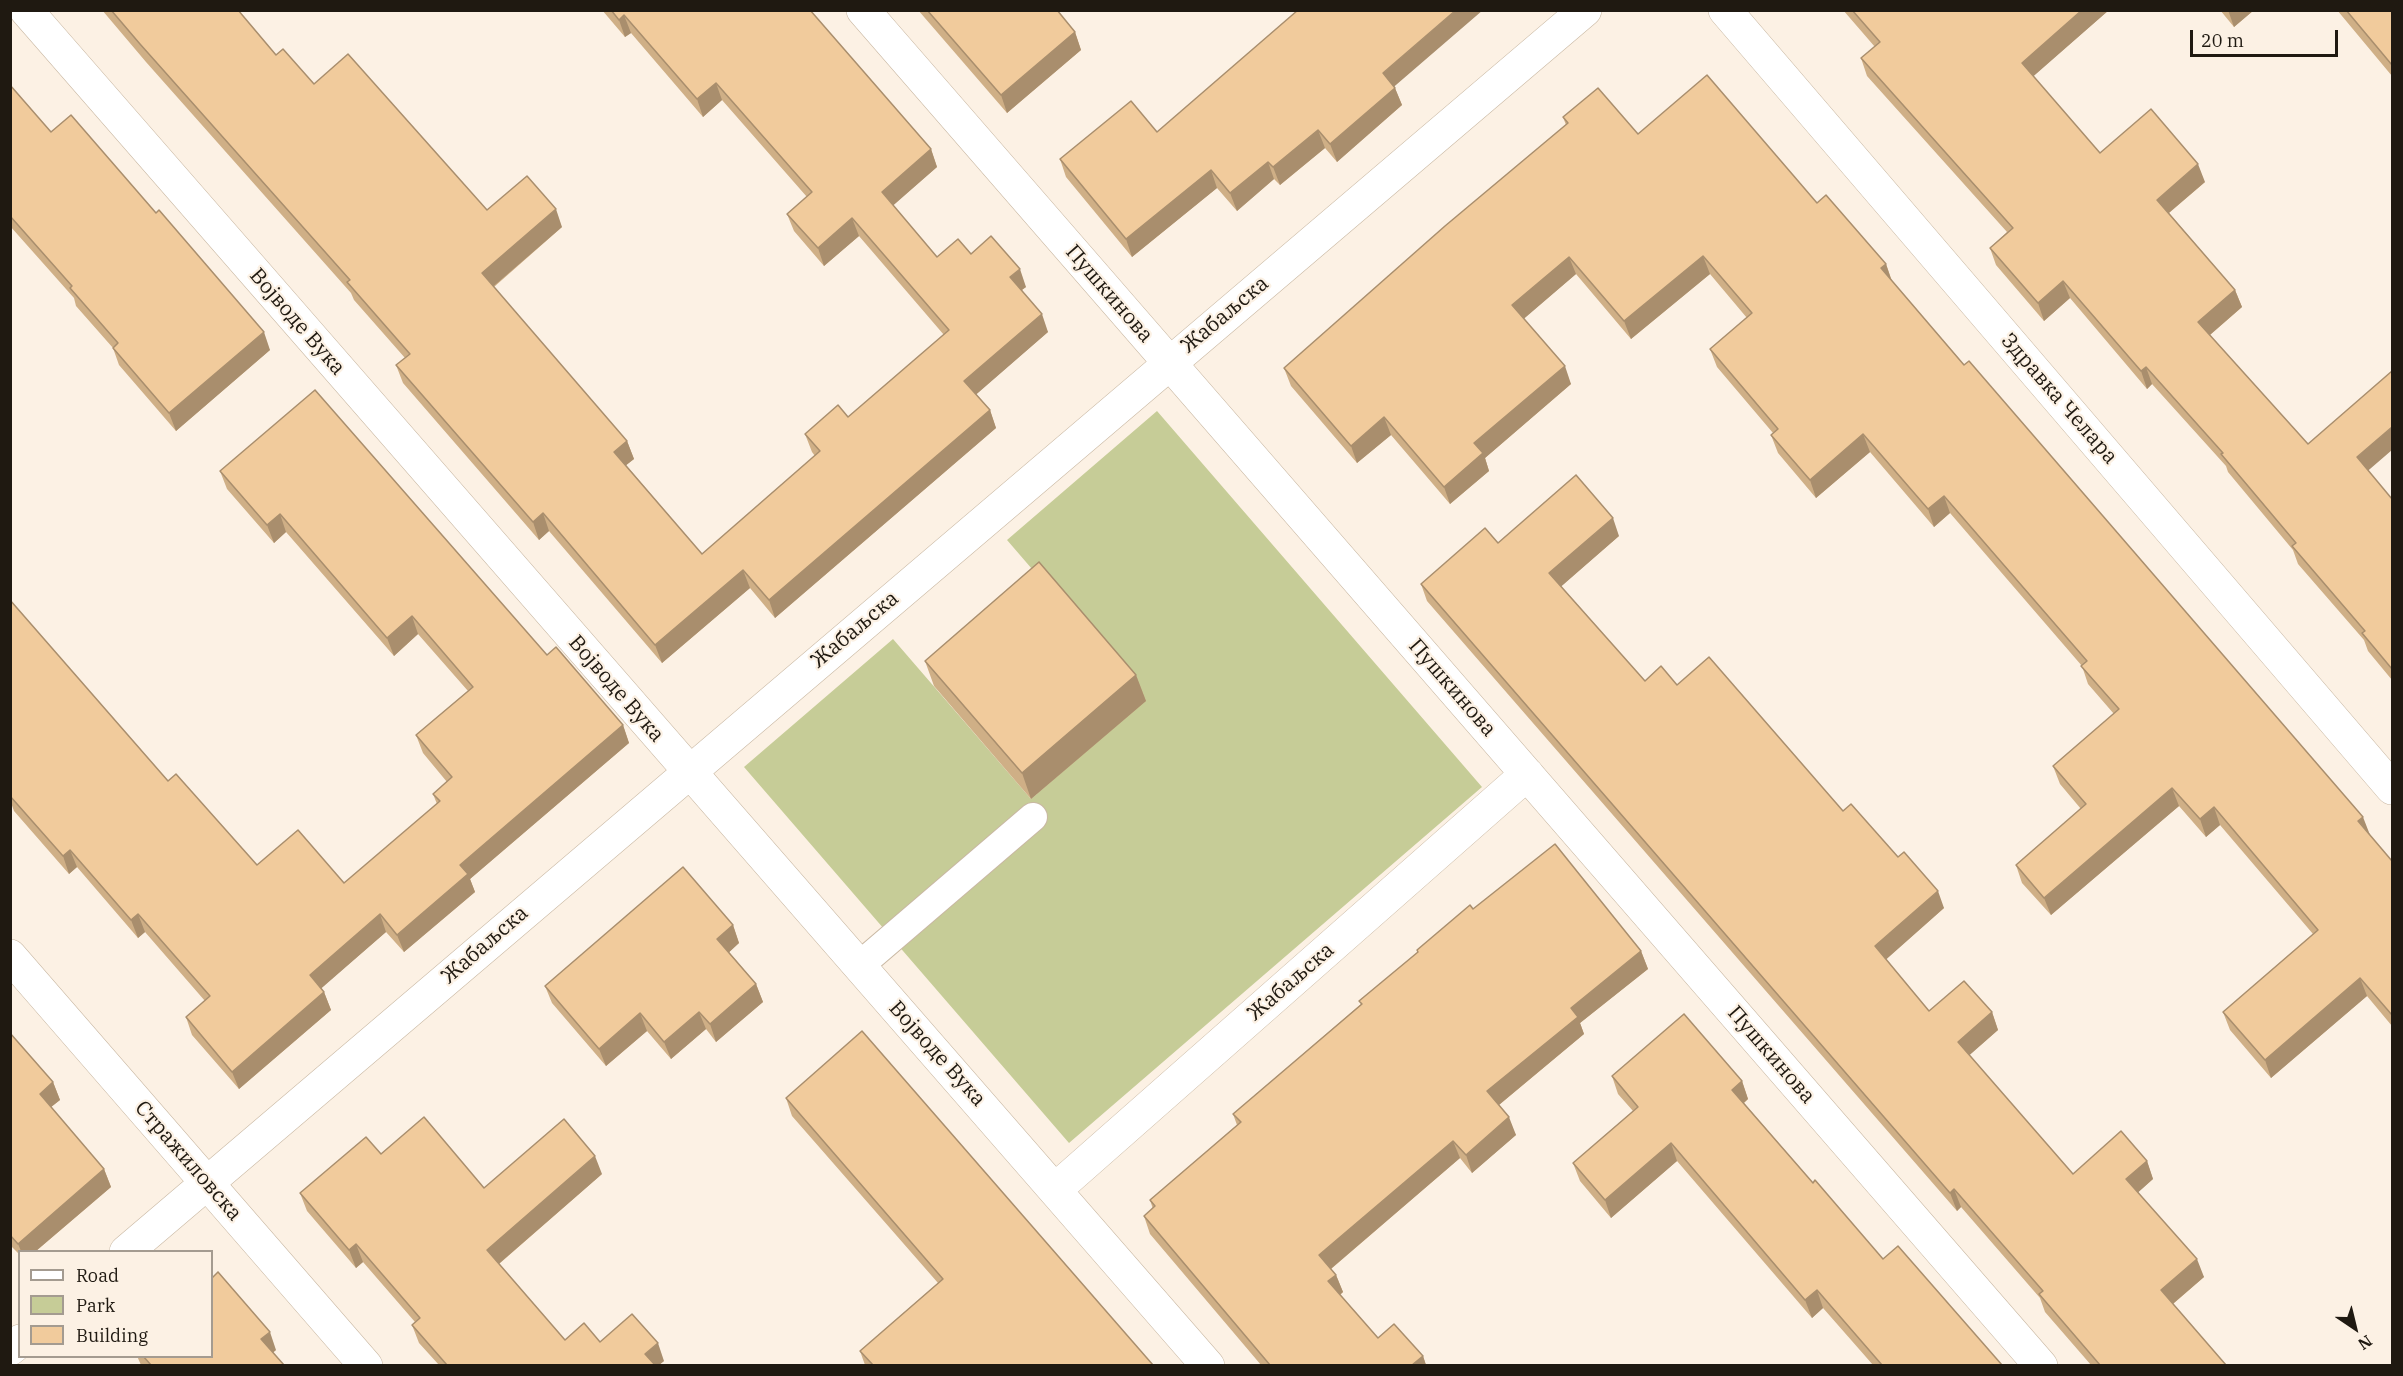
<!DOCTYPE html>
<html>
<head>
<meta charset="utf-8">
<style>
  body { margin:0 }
  #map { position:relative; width:2403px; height:1376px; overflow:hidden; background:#fcf1e4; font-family:"IBM Plex Serif",serif }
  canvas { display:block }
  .frame { position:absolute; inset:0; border:12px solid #1f1911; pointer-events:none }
  .legend { position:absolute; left:18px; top:1250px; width:195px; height:108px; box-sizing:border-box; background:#fcf1e4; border:2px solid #a49b90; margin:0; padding:8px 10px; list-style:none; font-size:18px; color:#1f1911 }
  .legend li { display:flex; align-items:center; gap:12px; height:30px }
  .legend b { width:30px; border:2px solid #a49b90 }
  .north { position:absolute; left:2325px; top:1298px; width:60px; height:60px; -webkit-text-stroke:4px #fcf1e4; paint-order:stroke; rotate:145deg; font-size:16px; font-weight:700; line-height:24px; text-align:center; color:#1f1911 }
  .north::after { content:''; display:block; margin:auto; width:21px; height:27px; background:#1f1911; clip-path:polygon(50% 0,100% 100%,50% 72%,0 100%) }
  .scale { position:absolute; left:2190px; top:30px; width:148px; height:27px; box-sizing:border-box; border:3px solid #1f1911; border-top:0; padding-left:8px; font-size:18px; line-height:21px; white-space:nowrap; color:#1f1911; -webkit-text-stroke:4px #fcf1e4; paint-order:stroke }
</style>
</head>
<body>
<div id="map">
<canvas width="2403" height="1376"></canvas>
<div class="frame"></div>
<ul class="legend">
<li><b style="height:8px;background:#fff"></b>Road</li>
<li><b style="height:16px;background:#c6cc97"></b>Park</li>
<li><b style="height:16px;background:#f1cb9c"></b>Building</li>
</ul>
<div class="north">N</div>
<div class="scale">20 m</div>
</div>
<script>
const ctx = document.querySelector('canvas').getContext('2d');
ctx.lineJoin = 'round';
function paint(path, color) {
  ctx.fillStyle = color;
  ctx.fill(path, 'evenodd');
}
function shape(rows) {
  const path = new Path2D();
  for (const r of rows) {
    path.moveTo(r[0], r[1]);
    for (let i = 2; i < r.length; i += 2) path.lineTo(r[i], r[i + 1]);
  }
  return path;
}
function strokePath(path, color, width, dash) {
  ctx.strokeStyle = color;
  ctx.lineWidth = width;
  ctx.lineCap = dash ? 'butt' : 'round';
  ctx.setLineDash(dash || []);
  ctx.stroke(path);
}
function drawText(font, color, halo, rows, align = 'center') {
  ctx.font = font + ' "IBM Plex Serif",serif';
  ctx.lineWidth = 4.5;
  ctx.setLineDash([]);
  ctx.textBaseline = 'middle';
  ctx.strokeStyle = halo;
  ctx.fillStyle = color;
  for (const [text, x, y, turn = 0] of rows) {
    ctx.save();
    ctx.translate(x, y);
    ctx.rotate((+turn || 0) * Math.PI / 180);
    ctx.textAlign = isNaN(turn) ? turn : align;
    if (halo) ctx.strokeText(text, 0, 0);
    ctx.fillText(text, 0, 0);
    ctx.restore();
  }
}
const green = shape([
  [1157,411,1482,787,1069,1143,744,767,893,639,1031,799,1145,700,1007,540]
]);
const lane = shape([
  [859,966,1033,817]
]);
const street = shape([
  [26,10,1208,1366],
  [863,10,2041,1366],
  [1725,10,2392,788],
  [10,956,366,1366],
  [1056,1189,1527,774],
  [126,1252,1585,10],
  [10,1349,20,1341]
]);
const wall = shape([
  [102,10,238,10,276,55,314,84,487,210,562,227,494,287,627,441,634,459,626,465,702,554,815,456,812,452,805,434,848,417,944,335,859,236,824,266,794,231,787,214,807,197,722,100,703,117,631,33,625,37,602,10,810,10,931,149,937,167,893,205,937,257,971,254,1026,287,1022,290,1048,332,976,394,990,410,996,428,775,618,750,588,662,663,549,531,539,540,403,383,396,365,405,358,354,300,351,293,146,62],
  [918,10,1057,10,1075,32,1081,50,1007,113],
  [1843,10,2109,10,2033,76,2100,153,2205,182,2169,213,2235,290,2242,307,2210,335,2308,444,2368,471,2392,499,2392,680,2368,651,2364,640,2298,564,2293,550,2228,472,2226,466,2152,384,2147,389,2070,298,2044,321,1996,265,1990,248,2007,232,1867,76,1861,58,1875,47],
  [2220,10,2254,10,2234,27],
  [2337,10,2392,10,2392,76],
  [10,85,51,132,270,350,176,431,119,365,113,348,76,306,74,298,10,226],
  [1394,86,1402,105,1337,162,1325,148,1280,185,1274,179,1237,211,1217,188,1132,257,1066,177,1060,159],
  [1563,117,1638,134,1817,203,1886,264,1892,281,2392,861,2392,1026,2367,996,2271,1078,2230,1030,2223,1012,2313,934,2220,825,2206,837,2179,806,2051,915,2022,883,2016,865,2081,809,2060,784,2053,766,2114,714,2088,684,2082,666,1950,513,1934,527,1870,452,1816,498,1778,453,1771,435,1773,433,1717,367,1710,349,1747,318,1710,274,1631,339,1576,274,1524,318,1571,384,1485,458,1489,471,1450,504,1391,435,1357,463,1291,386,1284,368,1566,125],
  [220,471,547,655,623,725,629,743,470,879,475,892,404,952,386,932,321,988,324,992,331,1010,239,1089,192,1035,186,1017,205,1001,145,932,138,938,77,867,69,874,14,811,10,800,10,600,168,781,257,865,344,883,437,804,433,794,447,782,423,753,416,735,468,691,418,634,394,656,286,532,274,543,227,489],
  [1619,536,1561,586,1645,681,1677,685,1843,811,1898,857,1944,908,1886,959,1929,1011,1992,1012,1998,1030,1969,1055,2073,1174,2147,1161,2153,1179,2138,1192,2204,1277,2173,1304,2226,1365,2091,1365,2045,1312,2040,1298,1961,1207,1957,1211,1427,601,1421,584,1498,543],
  [925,661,1136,675,1146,701,1031,799,934,686],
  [1473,909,1641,951,1648,969,1580,1023,1584,1034,1499,1105,1516,1135,1472,1173,1460,1158,1331,1269,1336,1275,1343,1292,1340,1295,1378,1338,1423,1356,1426,1365,1261,1365,1150,1234,1144,1216,1153,1209,1150,1200,1237,1125,1233,1114,1361,1004,1359,1001,1418,952,1417,950],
  [733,925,739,943,729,952,756,984,763,1002,716,1042,706,1029,671,1059,647,1031,606,1066,552,1003,545,986],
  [10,1033,53,1082,60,1100,51,1107,104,1169,111,1187,36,1251,20,1251,20,1255,10,1245],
  [1612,1076,1742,1081,1748,1099,1744,1103,1813,1183,1883,1259,2002,1365,1873,1365,1823,1308,1812,1318,1677,1161,1611,1218,1580,1181,1573,1163,1633,1111,1618,1094],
  [786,1098,1153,1365,865,1365,860,1351,938,1283,792,1116],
  [602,1174,499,1264,565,1340,600,1342,664,1361,659,1365,439,1365,419,1343,412,1325,415,1322,363,1262,356,1268,307,1211,300,1193,484,1188],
  [276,1350,273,1352,284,1365,141,1365,137,1356,212,1356]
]);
const shadedWall = shape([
  [1456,10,1483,10,1389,91,1383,73],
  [2082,10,2109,10,2028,81,2022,63],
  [2228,10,2254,10,2234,27],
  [624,15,631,33,625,37,619,20],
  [1075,32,1081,50,1007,113,1001,95],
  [716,83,722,100,703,117,697,99],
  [1395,88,1402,105,1337,162,1330,144],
  [1318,130,1325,148,1280,185,1273,167],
  [931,149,937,167,888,210,882,192],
  [1268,162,1274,179,1237,211,1230,193],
  [2198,164,2205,182,2164,217,2157,200],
  [1211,170,1217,188,1132,257,1126,239],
  [556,209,562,227,488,291,482,273],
  [852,218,859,236,824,266,818,248],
  [1703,256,1710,274,1631,339,1624,321],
  [1569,257,1576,274,1519,323,1512,305],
  [1886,264,1892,282,1881,268],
  [1020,269,1026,287,1016,294,1010,277],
  [2063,281,2070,298,2044,321,2038,303],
  [2235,290,2242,307,2204,340,2198,322],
  [1042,314,1048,332,971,399,964,381],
  [264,332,270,350,176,431,169,413],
  [1565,366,1571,384,1485,458,1489,471,1450,504,1444,487,1474,443],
  [2146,367,2152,384,2147,389,2141,371],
  [990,410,996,428,775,618,769,600],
  [1384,417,1391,435,1357,463,1351,446],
  [2392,427,2392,450,2363,475,2357,457],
  [1863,434,1870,452,1816,498,1810,480],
  [627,441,634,459,620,470,614,452],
  [1944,496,1950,513,1934,527,1928,509],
  [543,513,549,531,539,540,533,522],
  [280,514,286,532,274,543,267,525],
  [1613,518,1619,536,1556,591,1549,573],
  [743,570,750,588,662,663,655,645],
  [412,616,418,634,394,656,387,638],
  [1136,675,1146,701,1031,799,1022,773],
  [623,725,629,743,470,879,475,892,404,952,397,935,460,865],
  [2172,788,2179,806,2051,915,2044,898],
  [2214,807,2220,825,2206,837,2200,819],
  [2363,817,2370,835,2358,821],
  [70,850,77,867,69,874,63,856],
  [1938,891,1944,908,1881,964,1875,946],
  [138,914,145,932,138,938,131,920],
  [380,914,386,932,316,993,310,975],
  [733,925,739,943,724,957,717,939],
  [1641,951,1648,969,1580,1023,1584,1034,1494,1109,1487,1091,1571,1008],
  [2360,978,2367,996,2271,1078,2265,1060],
  [756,984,763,1002,716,1042,710,1024],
  [324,992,331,1010,239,1089,232,1072],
  [699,1012,706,1029,671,1059,664,1042],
  [1992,1012,1998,1030,1964,1060,1958,1042],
  [640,1013,647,1031,606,1066,599,1049],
  [1742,1081,1748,1099,1739,1107,1732,1090],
  [53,1082,60,1100,46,1111,40,1094],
  [1509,1117,1516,1135,1472,1173,1466,1155],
  [1453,1141,1460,1158,1326,1273,1319,1255],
  [1671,1143,1677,1161,1611,1218,1605,1200],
  [595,1156,602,1174,494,1268,487,1250],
  [2147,1161,2153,1179,2133,1197,2126,1179],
  [104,1169,111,1187,36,1251,21,1251,18,1244],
  [1954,1189,1961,1207,1957,1211,1950,1193],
  [356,1244,363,1262,356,1268,349,1250],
  [2197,1259,2204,1277,2168,1308,2161,1290],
  [1336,1275,1343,1292,1335,1299,1328,1281],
  [1817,1290,1823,1308,1812,1318,1805,1300],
  [270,1332,276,1350,268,1357,261,1339],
  [658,1343,664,1361,659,1365,649,1365,645,1354],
  [1423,1356,1426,1365,1412,1365]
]);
const building = shape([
  [111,10,238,10,276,55,283,49,314,84,348,54,487,210,527,176,556,209,482,273,627,441,614,452,702,554,820,451,805,434,838,405,848,417,949,330,852,218,818,248,787,214,812,192,716,83,697,99,624,15,619,20,611,10,810,10,931,149,882,192,937,257,958,239,971,254,991,236,1020,269,1010,277,1042,314,964,381,990,410,769,600,743,570,655,645,543,513,533,522,396,365,410,354,347,282,350,280,140,44,111,10],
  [927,10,1057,10,1075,32,1001,95,927,10],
  [1298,10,1456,10,1383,73,1395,88,1330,144,1318,130,1273,167,1268,162,1230,193,1211,170,1126,239,1060,159,1131,101,1157,132,1298,10],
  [1852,10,2082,10,2022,63,2100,153,2151,109,2198,164,2157,200,2235,290,2198,322,2308,444,2392,371,2392,427,2357,457,2392,499,2392,669,2362,633,2365,631,2292,546,2296,543,2221,454,2223,453,2146,367,2141,371,2063,281,2038,303,1990,248,2013,228,1861,58,1880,42,1852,10],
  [2346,10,2392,10,2392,65,2346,10],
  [1707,75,1817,203,1826,195,1886,264,1881,268,1964,365,1969,361,2363,817,2358,821,2392,861,2392,1015,2360,978,2265,1060,2223,1012,2318,930,2214,807,2200,819,2172,788,2044,898,2016,865,2086,804,2053,766,2119,709,2081,666,2087,661,1944,496,1928,509,1863,434,1810,480,1771,435,1778,429,1710,349,1752,313,1703,256,1624,321,1569,257,1512,305,1565,366,1474,443,1483,453,1444,487,1384,417,1351,446,1284,368,1445,226,1568,123,1563,117,1598,88,1638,134,1707,75],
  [10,85,51,132,71,115,156,213,159,210,264,332,169,413,113,348,118,343,70,288,72,286,10,216,10,85],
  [315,390,547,655,556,647,623,725,460,865,468,874,397,935,380,914,310,975,324,992,232,1072,186,1017,210,996,138,914,131,920,70,850,63,856,10,796,10,600,168,781,176,774,257,865,298,830,344,883,440,801,433,794,452,777,416,735,473,687,412,616,387,638,280,514,267,525,220,471,315,390],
  [1576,475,1613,518,1549,573,1645,681,1661,666,1677,685,1709,657,1843,811,1851,804,1898,857,1904,852,1938,891,1875,946,1929,1011,1964,981,1992,1012,1958,1042,2073,1174,2121,1131,2147,1161,2126,1179,2197,1259,2161,1290,2226,1365,2100,1365,2039,1294,2043,1291,1954,1189,1950,1193,1421,584,1485,528,1498,543,1576,475],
  [1039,562,1136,675,1022,773,925,661,1039,562],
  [1555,844,1641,951,1571,1008,1578,1017,1487,1091,1509,1117,1466,1155,1453,1141,1319,1255,1336,1275,1328,1281,1378,1338,1394,1324,1423,1356,1412,1365,1270,1365,1144,1216,1155,1206,1150,1200,1241,1122,1233,1114,1362,1004,1359,1001,1418,952,1417,950,1470,905,1473,909,1555,844],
  [683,867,733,925,717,939,756,984,710,1024,699,1012,664,1042,640,1013,599,1049,545,986,683,867],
  [1684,1014,1742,1081,1732,1090,1813,1183,1815,1180,1883,1259,1898,1246,2002,1365,1882,1365,1817,1290,1805,1300,1671,1143,1605,1200,1573,1163,1638,1107,1612,1076,1684,1014],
  [862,1031,1153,1365,873,1365,860,1351,943,1279,786,1098,862,1031],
  [10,1033,53,1082,40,1094,104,1169,18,1244,10,1235,10,1033],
  [424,1117,484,1188,564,1119,595,1156,487,1250,565,1340,584,1323,600,1342,632,1314,658,1343,645,1354,655,1365,447,1365,412,1325,420,1318,356,1244,349,1250,300,1193,366,1137,381,1154,424,1117],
  [218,1272,270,1332,261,1339,284,1365,151,1365,143,1356,212,1356,212,1278,218,1272]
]);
const streetNames = [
  ["Пушкинова",1109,294,49],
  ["Жабаљска",1225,315,-40],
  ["Војводе Вука",297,322,49],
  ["Здравка Челара",2059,399,49],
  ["Жабаљска",855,630,-40],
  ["Пушкинова",1452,688,49],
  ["Војводе Вука",616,689,49],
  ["Жабаљска",485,945,-41],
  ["Жабаљска",1291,982,-41],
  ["Војводе Вука",937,1054,48],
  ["Пушкинова",1771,1055,49],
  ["Стражиловска",188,1161,49]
];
paint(green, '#c6cc97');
strokePath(lane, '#c9b8a3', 30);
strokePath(street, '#c9b8a3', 34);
strokePath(lane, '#fff', 28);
strokePath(street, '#fff', 33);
paint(wall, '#cfaf86');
paint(shadedWall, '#a98e6d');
paint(building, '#f1cb9c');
strokePath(building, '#a98e6d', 1.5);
drawText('21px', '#1f1911', '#fcf1e4', streetNames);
</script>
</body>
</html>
